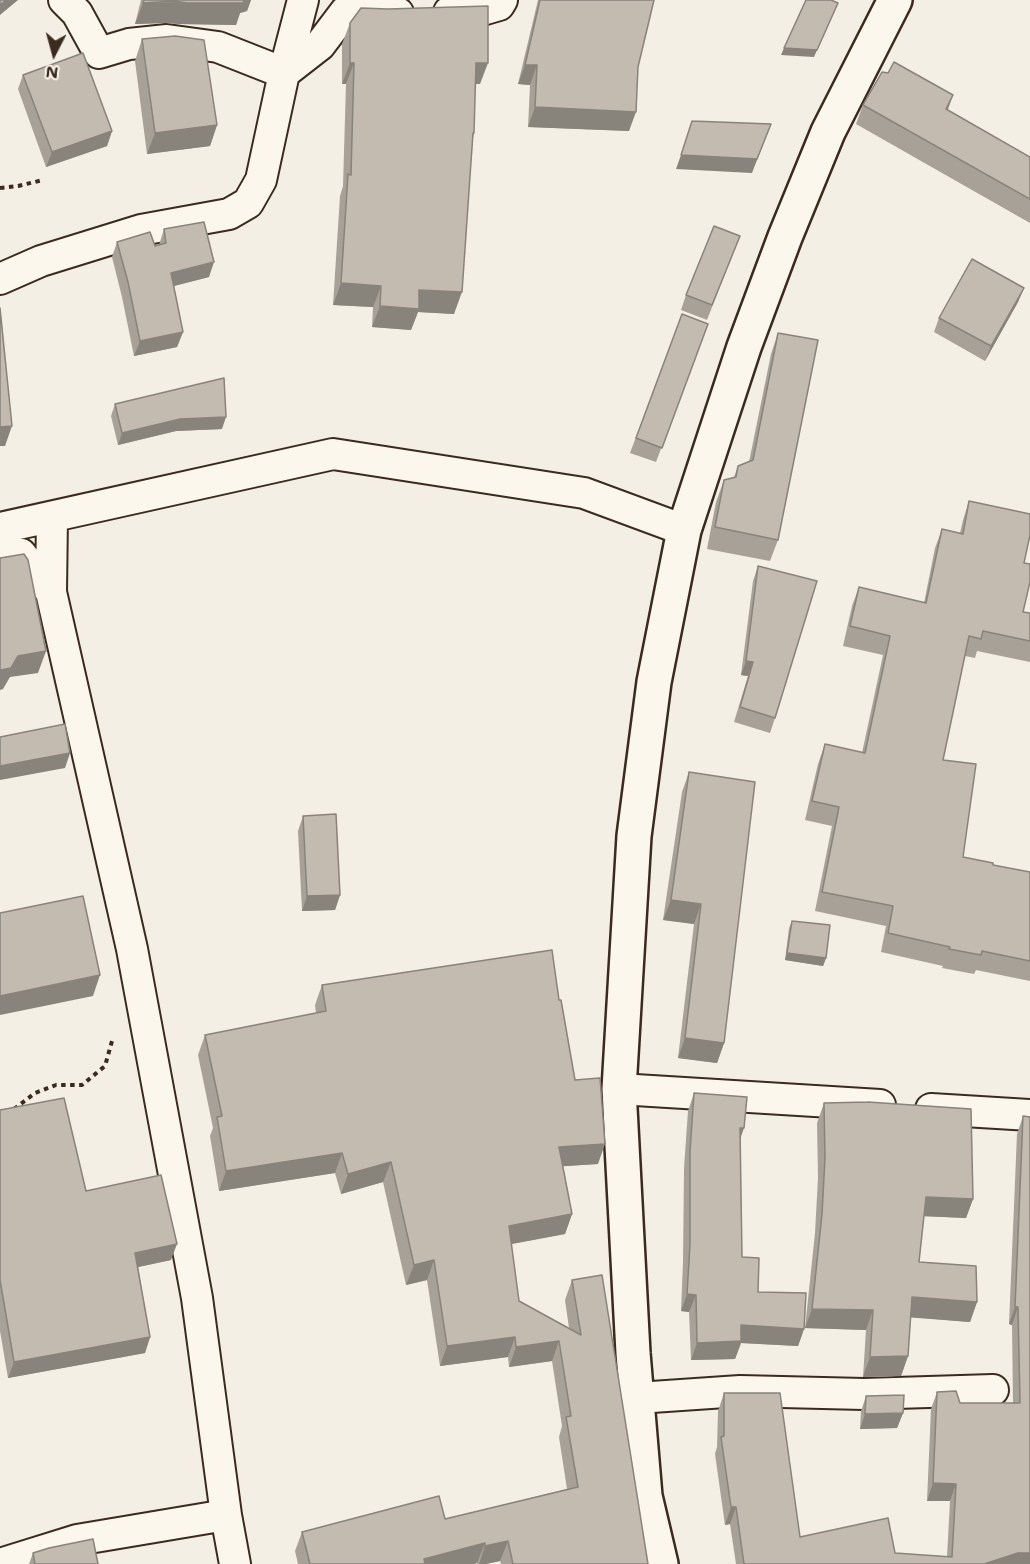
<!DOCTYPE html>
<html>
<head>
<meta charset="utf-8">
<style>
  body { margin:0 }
  #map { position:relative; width:1030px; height:1564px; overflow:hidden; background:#f3efe4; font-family:"Shantell Sans",sans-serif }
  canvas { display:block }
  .north { position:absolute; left:24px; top:24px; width:60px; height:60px; -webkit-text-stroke:4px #fbf7ec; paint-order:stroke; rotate:186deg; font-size:16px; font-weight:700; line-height:24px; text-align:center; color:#3b2a1e }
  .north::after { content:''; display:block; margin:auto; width:21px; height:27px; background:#3b2a1e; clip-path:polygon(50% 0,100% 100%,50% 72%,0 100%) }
</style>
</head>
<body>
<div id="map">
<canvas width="1030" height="1564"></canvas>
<div class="north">N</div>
</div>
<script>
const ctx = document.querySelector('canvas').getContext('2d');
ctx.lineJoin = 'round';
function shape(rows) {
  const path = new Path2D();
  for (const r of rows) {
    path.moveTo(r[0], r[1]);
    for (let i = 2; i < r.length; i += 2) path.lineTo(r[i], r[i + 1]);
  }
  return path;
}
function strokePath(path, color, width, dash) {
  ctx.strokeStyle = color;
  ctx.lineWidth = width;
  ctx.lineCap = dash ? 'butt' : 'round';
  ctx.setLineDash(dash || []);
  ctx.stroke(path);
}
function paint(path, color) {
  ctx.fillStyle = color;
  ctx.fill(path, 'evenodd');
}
const path = shape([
  [0,188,18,186,43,180],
  [14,1109,35,1093,56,1085,82,1085,105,1066,112,1041]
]);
const street = shape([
  [64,0,77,13,99,53,129,44,167,40,218,47,284,73,320,45,345,12,398,13],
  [449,12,482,10,499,5,502,0],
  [0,279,41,261,141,230,229,214,248,203,261,180,284,73,303,0],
  [52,517,51,592,132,949,197,1298,226,1515,235,1564],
  [0,528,333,454,584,493,684,530],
  [0,556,21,554,51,592],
  [619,1089,880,1105],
  [931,1109,1030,1115],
  [637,1398,740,1391,864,1394,993,1390],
  [0,1564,77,1540,226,1515]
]);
const secondary = shape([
  [661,1564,645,1496,633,1353,619,1089,634,836,654,682,684,530,744,347,785,237,828,132,895,0]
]);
const wall = shape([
  [141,0,251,0,247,11,240,13,236,25,180,24,165,23,135,24],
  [538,0,654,0,638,67,629,131,528,127,530,85,518,84],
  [350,23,480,84,475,84,474,133,473,138,454,314,418,312,411,330,372,327,373,307,333,305,340,196,343,186,346,84,342,84,342,44],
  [142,39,217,125,210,146,147,154,135,61],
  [888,73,948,111,1030,157,1030,223,856,124,863,105],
  [23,75,112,131,107,146,46,167,18,89],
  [164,229,209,277,174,286,183,332,177,347,134,356,122,297,112,257,117,242,155,246,159,245],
  [740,236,707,320,681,310,686,295],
  [1024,288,1018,302,985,361,934,332,939,318],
  [682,314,708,324,656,462,630,453],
  [778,333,778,540,770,561,707,549,716,502,724,480,734,477,738,466,749,462,771,354],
  [115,404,222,429,176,431,118,445,111,416],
  [969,501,1024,563,1023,612,1030,613,1030,662,977,651,975,658,965,656,943,760,963,857,993,865,1030,872,1030,981,976,970,974,974,942,968,943,966,881,952,886,926,815,911,832,826,805,820,818,764,825,744,862,753,883,655,843,646,852,606,859,587,924,603,935,548,942,529,960,533,963,520],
  [758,566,775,718,770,733,734,722,748,676,741,675,753,581],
  [689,772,724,1043,717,1063,678,1058,694,924,663,920,682,792],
  [303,816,340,895,335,910,302,911,298,831],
  [792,921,826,958,823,966,785,960,789,928],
  [322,985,559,1000,575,1080,598,1164,563,1166,572,1214,565,1234,511,1244,519,1301,569,1328,565,1300,572,1280,648,1564,501,1564,500,1561,486,1564,477,1564,477,1563,474,1564,298,1564,295,1551,302,1532,445,1519,567,1489,559,1437,562,1426,552,1361,509,1367,508,1357,440,1366,427,1280,406,1285,383,1182,341,1194,335,1173,219,1191,210,1136,213,1128,198,1055,205,1035,316,1013,315,1005],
  [694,1093,740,1139,742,1257,758,1292,804,1329,798,1346,741,1343,735,1359,691,1360,689,1312,681,1311,683,1262,684,1168,688,1111],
  [824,1103,973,1199,966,1218,924,1216,919,1262,977,1302,970,1322,910,1317,908,1356,901,1376,863,1377,866,1330,805,1328,815,1233,818,1178,817,1123],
  [0,1110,86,1191,171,1260,138,1267,150,1337,145,1353,8,1378,0,1331],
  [1023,1116,1030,1564,736,1564,730,1524,725,1525,715,1454,717,1447,718,1411,724,1393,800,1537,895,1553,947,1557,950,1501,927,1501,931,1409,937,1392,960,1403,1013,1403,1012,1325,1009,1324,1017,1134],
  [866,1396,903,1413,897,1428,860,1429,861,1411],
  [33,1553,98,1564,29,1564]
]);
const shadedWall = shape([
  [6,0,18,0,0,15,0,5],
  [251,0,247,11,240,13,236,25,180,24,165,23,135,24,143,3],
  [838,3,814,57,781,55,784,48],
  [350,63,354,63,346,84,342,84],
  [476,63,488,63,480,84,468,84],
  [525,65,537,65,530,85,518,84],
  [953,95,946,115,946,109],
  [535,107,636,112,629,131,528,127],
  [771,124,752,173,676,169,681,155],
  [217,125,210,146,147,154,155,133],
  [112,131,107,146,46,167,52,152],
  [214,262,209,277,166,288,171,273],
  [341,283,381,286,373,307,333,305],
  [1024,288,1018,302,985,361,991,346],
  [419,290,462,292,454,314,418,312,411,330,372,327,380,306],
  [183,332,177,347,134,356,140,341],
  [226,417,222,429,176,431,118,445,122,433,180,419],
  [12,426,5,446,0,446,0,427],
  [46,651,38,673,10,677,3,689,0,690,0,670,18,656],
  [746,661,753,662,748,676,741,675],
  [70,753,65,768,0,780,0,766],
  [340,895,335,910,302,911,307,896],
  [671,900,701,904,694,924,663,920],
  [787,953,826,958,823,966,785,960],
  [100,975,93,996,0,1015,0,996],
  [685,1038,724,1043,717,1063,678,1058],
  [740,1128,744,1128,738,1145],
  [605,1144,598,1164,552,1167,559,1147],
  [342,1153,335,1173,219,1191,226,1171],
  [391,1162,383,1182,341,1194,348,1174],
  [926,1197,973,1199,966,1218,919,1216],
  [572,1214,565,1234,501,1246,509,1226],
  [177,1244,171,1260,129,1269,135,1253],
  [434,1260,427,1280,406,1285,414,1265],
  [687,1294,696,1295,689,1312,681,1311],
  [912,1297,977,1302,970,1322,905,1317],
  [1015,1307,1018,1307,1012,1325,1009,1324],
  [812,1309,873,1310,866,1330,805,1328],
  [741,1325,804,1329,798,1346,741,1343,735,1359,691,1360,697,1343],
  [150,1337,145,1353,8,1378,14,1362],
  [515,1337,508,1357,440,1366,447,1346],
  [559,1341,552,1361,509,1367,516,1347],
  [908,1356,901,1376,863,1377,870,1357],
  [903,1413,897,1428,860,1429,865,1414],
  [933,1483,956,1484,950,1501,927,1501],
  [731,1507,736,1507,730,1524,725,1525],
  [508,1541,500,1561,486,1564,479,1564,485,1546],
  [485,1543,477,1563,474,1564,422,1564,424,1559],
  [1018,1553,1030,1553,1030,1564,984,1564]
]);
const building = shape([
  [0,0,6,0,0,5,0,0],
  [144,0,244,0,243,3,188,3,173,1,143,3,144,0],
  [540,0,654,0,638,67,636,112,535,107,537,65,525,65,540,0],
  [806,0,831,0,838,3,817,50,784,48,806,0],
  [488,6,488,63,476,63,474,133,473,133,462,292,419,290,419,309,380,306,381,286,341,283,348,174,351,175,354,63,350,63,350,23,361,8,388,9,488,6],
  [175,36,204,40,217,125,155,133,142,39,175,36],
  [83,53,112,131,52,152,23,75,83,53],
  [894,62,953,95,946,109,1030,157,1030,199,863,105,882,72,888,73,894,62],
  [692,121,771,124,757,159,681,155,692,121],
  [204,222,214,262,171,273,183,332,140,341,128,282,117,242,150,232,155,246,166,243,164,229,204,222],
  [714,226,740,236,712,305,686,295,714,226],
  [972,259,1024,288,991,346,939,318,972,259],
  [0,308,12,426,0,427,0,308],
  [682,314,708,324,662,448,636,438,682,314],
  [778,333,818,340,778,540,715,527,724,480,736,477,738,466,753,460,778,333],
  [224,378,226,417,180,419,122,433,115,404,224,378],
  [969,501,1030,514,1030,535,1024,563,1030,564,1030,582,1023,612,1030,613,1030,641,983,631,981,639,969,636,943,760,976,764,963,857,993,863,993,865,1030,872,1030,961,982,951,981,955,949,949,950,947,888,933,893,906,822,892,839,807,812,801,825,744,865,753,890,636,850,626,859,587,926,603,942,529,963,534,969,501],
  [24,554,28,560,46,651,18,656,11,668,0,670,0,558,24,554],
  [758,566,817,581,775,718,740,707,753,662,746,661,758,566],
  [65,724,70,753,0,766,0,737,65,724],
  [689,772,755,782,724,1043,685,1038,701,904,671,900,689,772],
  [336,814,340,895,307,896,303,816,336,814],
  [83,896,100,975,0,996,0,913,83,896],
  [792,921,830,925,826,958,787,953,792,921],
  [552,950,559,1000,561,1000,575,1080,600,1078,605,1144,559,1147,572,1214,509,1226,519,1301,581,1335,572,1280,602,1275,648,1564,513,1564,508,1541,485,1546,485,1543,424,1559,425,1564,310,1564,302,1532,439,1496,445,1519,578,1487,566,1417,571,1416,559,1341,516,1347,515,1337,447,1346,434,1260,414,1265,391,1162,348,1174,342,1153,226,1171,217,1117,222,1116,205,1035,326,1011,322,985,552,950],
  [694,1093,747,1097,744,1128,740,1128,742,1257,759,1258,758,1292,806,1293,804,1329,741,1325,741,1341,697,1343,696,1295,687,1294,690,1244,690,1151,694,1093],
  [64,1098,86,1191,161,1175,177,1244,135,1253,150,1337,14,1362,0,1280,0,1110,64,1098],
  [868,1102,971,1109,973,1199,926,1197,919,1262,976,1266,977,1302,912,1297,908,1356,870,1357,873,1310,812,1309,822,1214,825,1158,824,1103,868,1102],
  [1023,1116,1030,1117,1030,1553,1018,1553,984,1564,744,1564,736,1507,731,1507,721,1437,724,1436,724,1393,780,1393,800,1537,888,1518,895,1553,952,1557,956,1484,933,1483,937,1392,956,1391,960,1403,1020,1403,1018,1307,1015,1307,1023,1116],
  [904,1395,903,1413,865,1414,866,1396,904,1395],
  [93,1539,98,1564,35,1564,33,1553,49,1548,93,1539]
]);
strokePath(street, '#3b2a1e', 34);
strokePath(secondary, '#3b2a1e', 38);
strokePath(path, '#3b2a1e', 4, [4.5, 4.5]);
strokePath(street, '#fbf7ec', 30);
strokePath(secondary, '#fbf7ec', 33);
paint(wall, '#a8a197');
paint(shadedWall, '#88837b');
paint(building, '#c3bbb0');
strokePath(building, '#88837b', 1.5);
</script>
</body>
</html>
